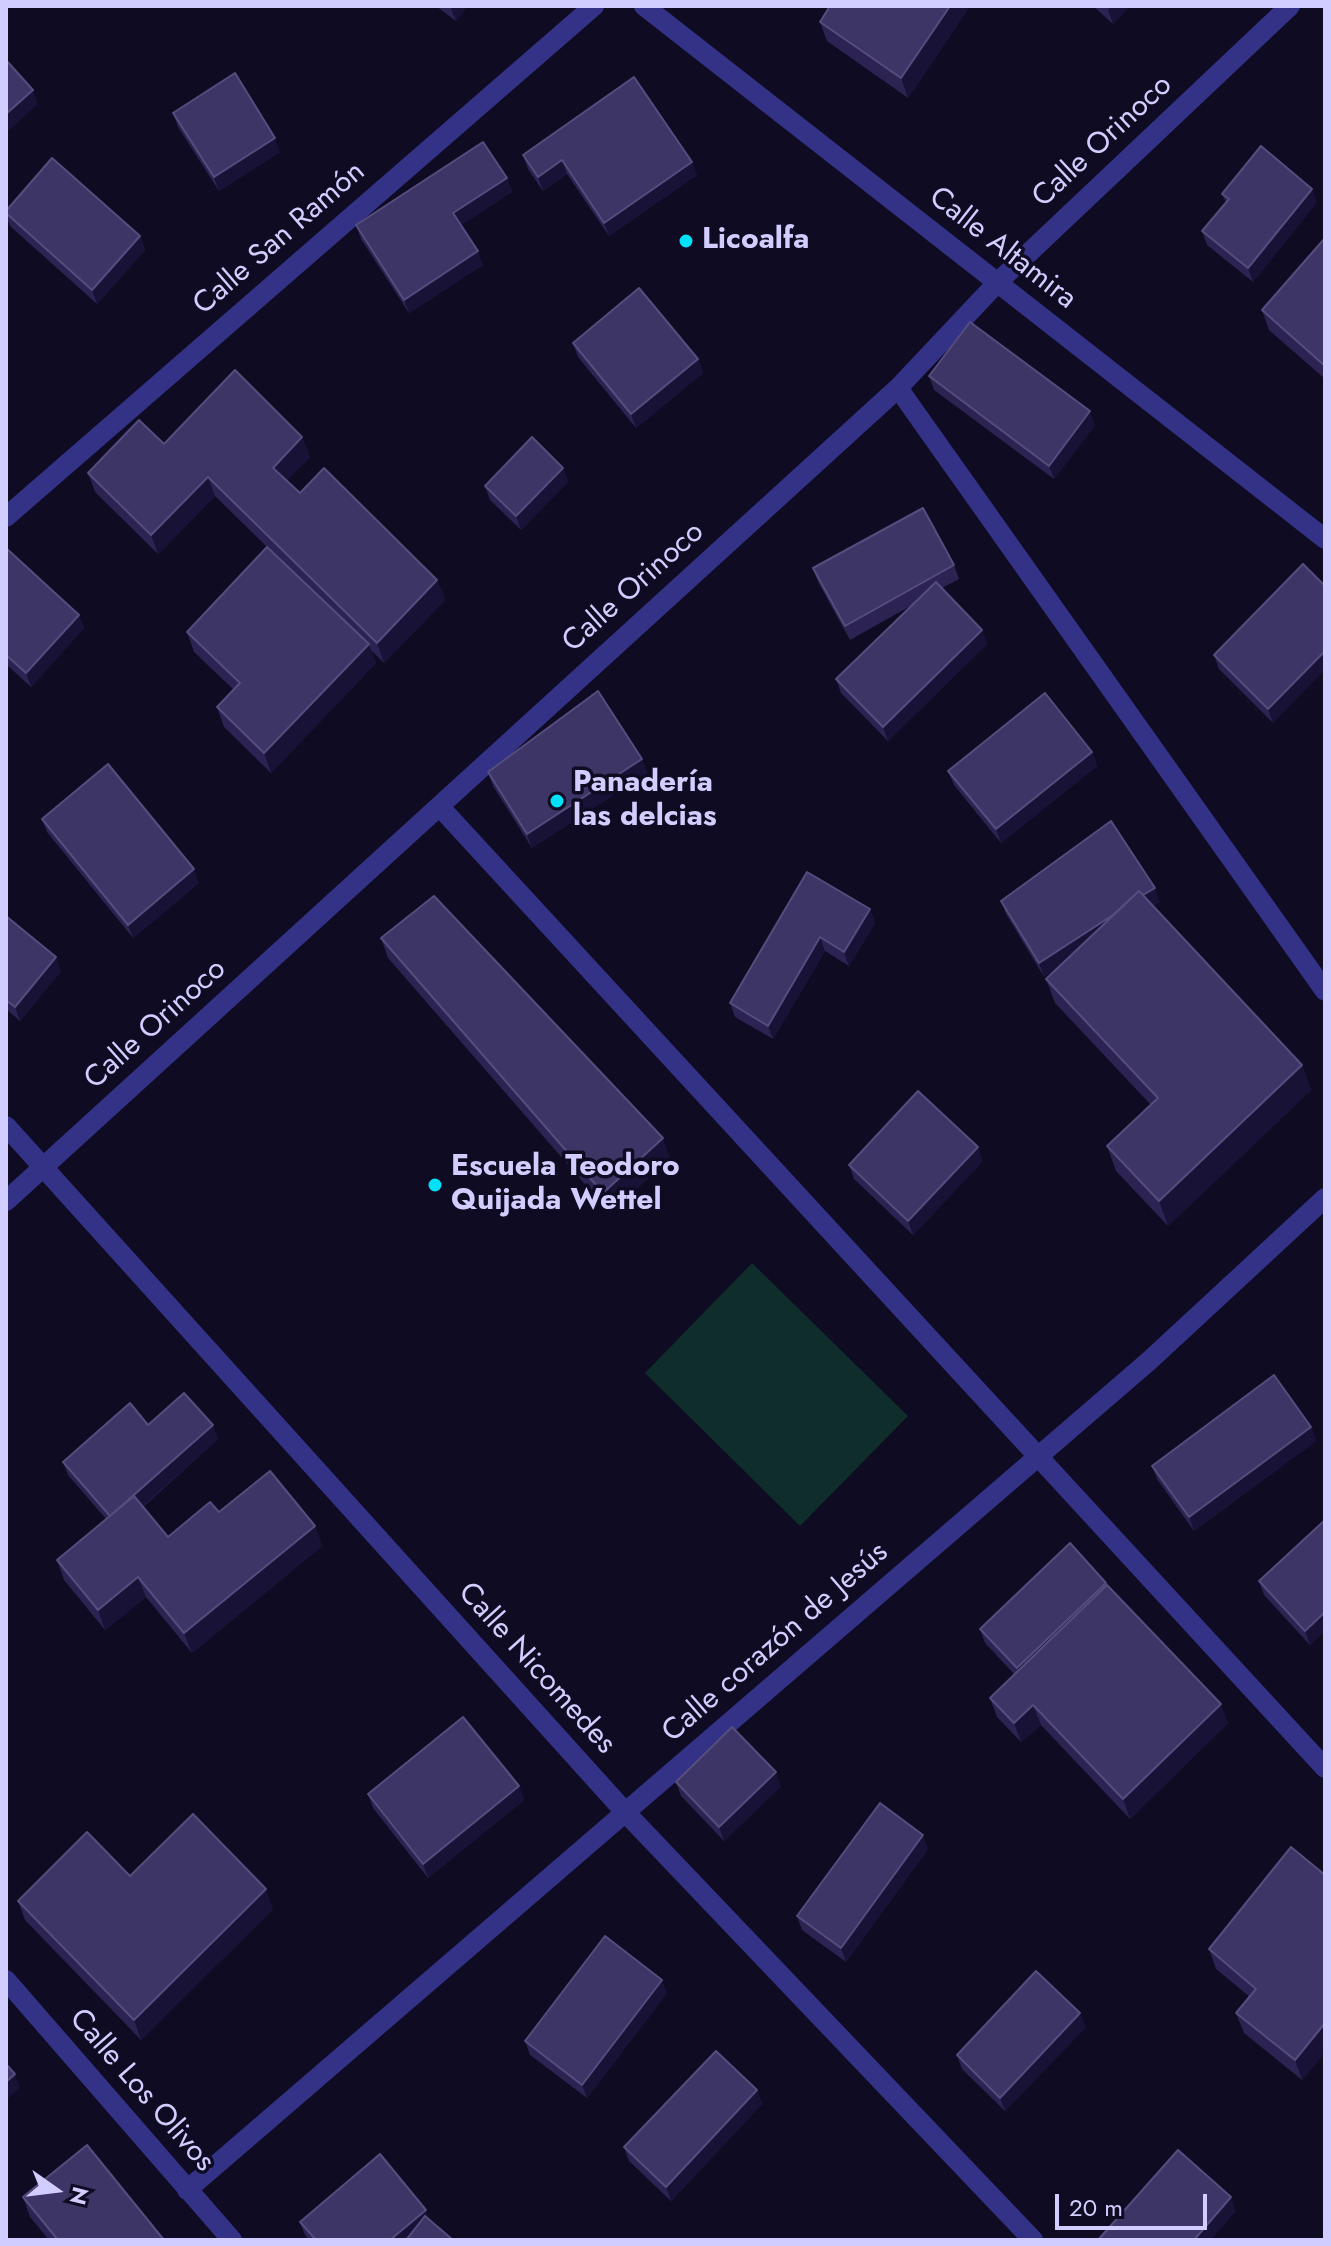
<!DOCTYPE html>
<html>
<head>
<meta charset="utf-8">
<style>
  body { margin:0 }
  #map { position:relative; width:1331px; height:2246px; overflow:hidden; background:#0f0b22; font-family:Jost,sans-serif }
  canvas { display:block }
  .frame { position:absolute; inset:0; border:8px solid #d2cdff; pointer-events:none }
  .north { position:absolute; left:16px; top:2150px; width:80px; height:80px; -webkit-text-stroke:6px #0f0b22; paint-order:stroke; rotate:104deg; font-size:22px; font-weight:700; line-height:32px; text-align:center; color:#d2cdff }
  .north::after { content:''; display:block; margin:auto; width:28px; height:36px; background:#d2cdff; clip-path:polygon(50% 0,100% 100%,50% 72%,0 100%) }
  .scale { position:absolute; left:1055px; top:2194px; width:152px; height:36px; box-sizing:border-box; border:4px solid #d2cdff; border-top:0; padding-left:10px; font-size:24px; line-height:28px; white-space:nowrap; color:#d2cdff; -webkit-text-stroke:6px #0f0b22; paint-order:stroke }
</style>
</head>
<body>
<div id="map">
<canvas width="1331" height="2246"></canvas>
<div class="frame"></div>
<div class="north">N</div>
<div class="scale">20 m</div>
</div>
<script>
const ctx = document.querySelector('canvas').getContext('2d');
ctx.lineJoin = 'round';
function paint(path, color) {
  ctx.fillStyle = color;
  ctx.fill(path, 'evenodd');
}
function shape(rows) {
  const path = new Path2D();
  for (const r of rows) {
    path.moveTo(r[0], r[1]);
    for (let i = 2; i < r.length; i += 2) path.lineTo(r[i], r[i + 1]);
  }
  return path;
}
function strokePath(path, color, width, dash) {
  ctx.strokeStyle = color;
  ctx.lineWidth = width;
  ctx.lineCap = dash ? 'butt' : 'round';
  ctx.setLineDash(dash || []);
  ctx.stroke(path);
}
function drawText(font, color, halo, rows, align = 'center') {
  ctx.font = font + ' Jost,sans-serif';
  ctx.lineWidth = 7;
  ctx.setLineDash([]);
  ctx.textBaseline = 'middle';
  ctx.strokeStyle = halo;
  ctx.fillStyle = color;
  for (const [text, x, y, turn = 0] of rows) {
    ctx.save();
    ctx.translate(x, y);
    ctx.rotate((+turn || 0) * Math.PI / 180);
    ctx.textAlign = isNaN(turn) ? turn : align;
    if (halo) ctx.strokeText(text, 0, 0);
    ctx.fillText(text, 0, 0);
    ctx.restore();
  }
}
const green = shape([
  [752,1263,908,1416,800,1526,645,1373]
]);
const minor = shape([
  [644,6,1325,539],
  [898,388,1325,991],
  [6,517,594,6],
  [440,807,1325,1768],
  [6,1126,626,1813,1033,2240],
  [6,1201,898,388,997,283,1290,6],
  [6,1980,232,2240],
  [187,2190,1149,1361,1325,1198]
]);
const wall = shape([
  [436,6,467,6,456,21],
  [830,6,970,6,908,98,827,41,820,22],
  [1093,6,1130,6,1113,24],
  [173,113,280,152,219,191,178,127],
  [523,155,697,175,609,236,567,174,543,191,528,169],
  [507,178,512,192,461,225,483,265,409,313,361,239,356,225],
  [1222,194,1317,202,1253,282,1207,245,1202,231,1226,203],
  [6,211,140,236,145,250,97,304,10,226,6,215],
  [1325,238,1325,379,1269,330,1262,310],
  [573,343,698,359,703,373,636,428,578,357],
  [929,376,1095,425,1054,479,934,390],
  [302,437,310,457,286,481,300,493,437,580,445,600,384,663,371,650,376,663,271,773,224,727,217,707,234,690,194,652,187,632,267,547,215,496,158,554,95,492,88,473,164,444],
  [563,468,568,482,521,530,490,500,485,486],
  [6,548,79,615,84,628,31,687,6,664],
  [1303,564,1273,723,1219,669,1214,655],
  [954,565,959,579,942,588,982,630,987,644,888,741,841,693,836,679,914,604,850,640,818,582,813,568],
  [1092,752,1097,766,1001,843,954,785,948,771],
  [642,759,647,773,532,848,493,786,488,772],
  [42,819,199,883,133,938,47,832],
  [807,872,870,909,875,923,849,966,825,951,773,1039,735,1017,730,1003],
  [1001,901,1160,902,1153,906,1302,1065,1311,1090,1168,1226,1116,1171,1107,1146,1151,1105,1055,1003,1046,979,1057,968,1044,977,1006,914],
  [6,916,61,971,20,1021,6,1009],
  [381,938,670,1158,610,1213,388,958],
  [983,1161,913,1235,854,1179,849,1165],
  [148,1425,218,1439,143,1507,168,1537,219,1512,315,1526,322,1546,192,1653,146,1597,105,1630,64,1580,57,1560,106,1519,68,1475,63,1462],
  [1311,1427,1316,1441,1194,1531,1157,1479,1152,1466],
  [1325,1520,1325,1631,1310,1645,1264,1595,1259,1581],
  [1107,1585,1228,1723,1130,1819,1041,1725,1021,1742,997,1717,990,1698,1014,1674,985,1643,980,1629],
  [676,1782,781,1786,724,1841,681,1796],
  [519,1786,524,1800,428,1878,373,1808,368,1794],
  [928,1849,846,1962,802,1930,797,1916],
  [1325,1875,1325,2052,1302,2080,1244,2033,1236,2013,1250,1997,1216,1969,1209,1949],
  [130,1876,273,1909,141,2040,25,1920,18,1901],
  [667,1993,587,2098,530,2055,525,2041],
  [1086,2027,1005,2111,962,2069,957,2055],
  [757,2090,762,2104,671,2201,629,2161,624,2147],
  [23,2197,164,2240,49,2240,30,2217],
  [430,2220,453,2240,309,2240,305,2235,300,2222]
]);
const shadedWall = shape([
  [450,6,467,6,456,21],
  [950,6,970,6,908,98,901,78],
  [1112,6,1130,6,1113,24,1108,10],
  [33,90,38,104,6,133,6,114],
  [275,138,280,152,219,191,214,177],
  [562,160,567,174,543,191,538,177],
  [692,162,697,175,609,236,604,223],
  [507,178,512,192,458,227,453,213],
  [1312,189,1317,202,1253,282,1248,268],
  [140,236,145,250,97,304,92,290],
  [478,251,483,265,409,313,404,300],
  [698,359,703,373,636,428,631,414],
  [1090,411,1095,425,1054,479,1049,466],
  [302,437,310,457,280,487,273,468],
  [563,468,568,482,521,530,516,516],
  [208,477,215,496,158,554,151,535],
  [437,580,445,600,384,663,377,643],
  [79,615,84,628,31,687,26,673],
  [982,630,987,644,888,741,883,727],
  [369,644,376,663,271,773,264,753],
  [1325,651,1325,670,1273,723,1268,709],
  [1092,752,1097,766,1001,843,996,829],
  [642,759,647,773,532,848,527,834],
  [194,869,199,883,133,938,128,925],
  [1155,888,1160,902,1044,977,1039,963],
  [870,909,875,923,849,966,844,952],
  [820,937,825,951,773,1039,768,1026],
  [56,957,61,971,20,1021,15,1007],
  [1302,1065,1311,1090,1168,1226,1159,1201],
  [663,1138,670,1158,610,1213,603,1193],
  [978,1147,983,1161,913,1235,908,1221],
  [213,1425,218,1439,116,1530,111,1517],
  [1311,1427,1316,1441,1194,1531,1189,1517],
  [315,1526,322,1546,192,1653,184,1633],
  [138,1577,146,1597,105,1630,98,1610],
  [1106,1583,1111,1596,1022,1682,1017,1668],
  [1325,1612,1325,1631,1310,1645,1305,1631],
  [1221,1704,1228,1723,1130,1819,1123,1799],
  [1033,1705,1041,1725,1021,1742,1014,1723],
  [776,1772,781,1786,724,1841,719,1827],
  [519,1786,524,1800,428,1878,423,1864],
  [923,1835,928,1849,846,1962,841,1948],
  [266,1889,273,1909,141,2040,134,2020],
  [662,1980,667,1993,587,2098,582,2085],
  [1080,2013,1086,2027,1005,2111,1000,2098],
  [1325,2023,1325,2052,1302,2080,1295,2060],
  [15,2074,20,2088,6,2100,6,2082],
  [757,2090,762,2104,671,2201,666,2187],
  [1231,2197,1236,2211,1211,2240,1194,2240],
  [426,2210,431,2224,412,2240,390,2240]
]);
const building = shape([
  [830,6,950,6,901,78,820,22,830,6],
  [6,60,33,90,6,114,6,60],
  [235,73,275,138,214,177,173,113,235,73],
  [634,77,692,162,604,223,562,160,538,177,523,155,634,77],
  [483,142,507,178,453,213,478,251,404,300,356,225,483,142],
  [1261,146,1312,189,1248,268,1202,231,1229,199,1222,194,1261,146],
  [52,158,140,236,92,290,6,213,6,211,52,158],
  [1325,238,1325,366,1262,310,1325,238],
  [639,288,698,359,631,414,573,343,639,288],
  [970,322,1090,411,1049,466,929,376,970,322],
  [235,370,302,437,273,468,300,493,324,468,437,580,377,643,208,477,151,535,88,473,139,420,164,444,235,370],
  [532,437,563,468,516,516,485,486,532,437],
  [923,508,954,565,845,626,813,568,923,508],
  [267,547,369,644,264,753,217,707,240,683,187,632,267,547],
  [6,548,79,615,26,673,6,655,6,548],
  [1303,564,1325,586,1325,651,1268,709,1214,655,1303,564],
  [936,582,982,630,883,727,836,679,936,582],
  [598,691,642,759,527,834,488,772,598,691],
  [1045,693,1092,752,996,829,948,771,1045,693],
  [108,764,194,869,128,925,42,819,108,764],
  [1111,821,1155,888,1143,895,1139,891,1113,915,1039,963,1001,901,1111,821],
  [807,872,870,909,844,952,820,937,768,1026,730,1003,807,872],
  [1139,891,1302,1065,1159,1201,1107,1146,1158,1098,1046,979,1139,891],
  [434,896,663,1138,603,1193,381,938,434,896],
  [6,916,56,957,15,1007,6,1000,6,916],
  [918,1091,978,1147,908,1221,849,1165,918,1091],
  [1274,1375,1311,1427,1189,1517,1152,1466,1274,1375],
  [184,1393,213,1425,110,1516,63,1462,130,1403,148,1425,184,1393],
  [270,1471,315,1526,184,1633,138,1577,98,1610,57,1560,134,1496,168,1537,210,1502,219,1512,270,1471],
  [1325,1520,1325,1612,1305,1631,1259,1581,1325,1520],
  [1070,1543,1106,1583,1017,1668,980,1629,1070,1543],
  [1107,1585,1221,1704,1123,1799,1033,1705,1014,1723,990,1698,1107,1585],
  [463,1717,519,1786,423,1864,368,1794,463,1717],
  [732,1727,776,1772,719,1827,676,1782,732,1727],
  [880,1803,923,1835,841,1948,797,1916,880,1803],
  [193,1814,266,1889,134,2020,18,1901,87,1832,130,1876,193,1814],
  [1291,1847,1325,1875,1325,2023,1295,2060,1236,2013,1256,1989,1209,1949,1291,1847],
  [605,1936,662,1980,582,2085,525,2041,605,1936],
  [1036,1971,1080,2013,1000,2098,957,2055,1036,1971],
  [716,2051,757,2090,666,2187,624,2147,716,2051],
  [6,2064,15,2074,6,2082,6,2064],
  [87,2145,164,2240,58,2240,23,2197,87,2145],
  [1178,2150,1231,2197,1194,2240,1098,2240,1178,2150],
  [380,2154,426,2210,390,2240,316,2240,300,2222,380,2154],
  [425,2216,453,2240,406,2240,425,2216]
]);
const markers = [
  [686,241,8,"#00e1f8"],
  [557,801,8,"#00e1f8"],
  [435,1185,8,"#00e1f8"]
];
const streetNames = [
  ["Calle Orinoco",1103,142,-43],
  ["Calle San Ramón",280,239,-41],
  ["Calle Altamira",1002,249,38],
  ["Calle Orinoco",634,588,-42],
  ["Calle Orinoco",156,1025,-42],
  ["Calle corazón de Jesús",776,1643,-41],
  ["Calle Nicomedes",536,1669,48],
  ["Calle Los Olivos",141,2091,49]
];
const poiNames = [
  ["Licoalfa",702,241],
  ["Panadería",573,784],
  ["las delcias",573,818],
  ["Escuela Teodoro",451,1168],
  ["Quijada Wettel",451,1202]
];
paint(green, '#0e2d2b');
strokePath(minor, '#343286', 20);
paint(wall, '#2c2352');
paint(shadedWall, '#191237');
paint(building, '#3d3565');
strokePath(building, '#554d7d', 2);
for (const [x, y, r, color] of markers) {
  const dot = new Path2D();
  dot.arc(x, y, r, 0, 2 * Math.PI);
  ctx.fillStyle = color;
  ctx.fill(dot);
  strokePath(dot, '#0f0b22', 3);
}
drawText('30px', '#d2cdff', '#0f0b22', streetNames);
drawText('bold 30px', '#d2cdff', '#0f0b22', poiNames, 'left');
</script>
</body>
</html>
